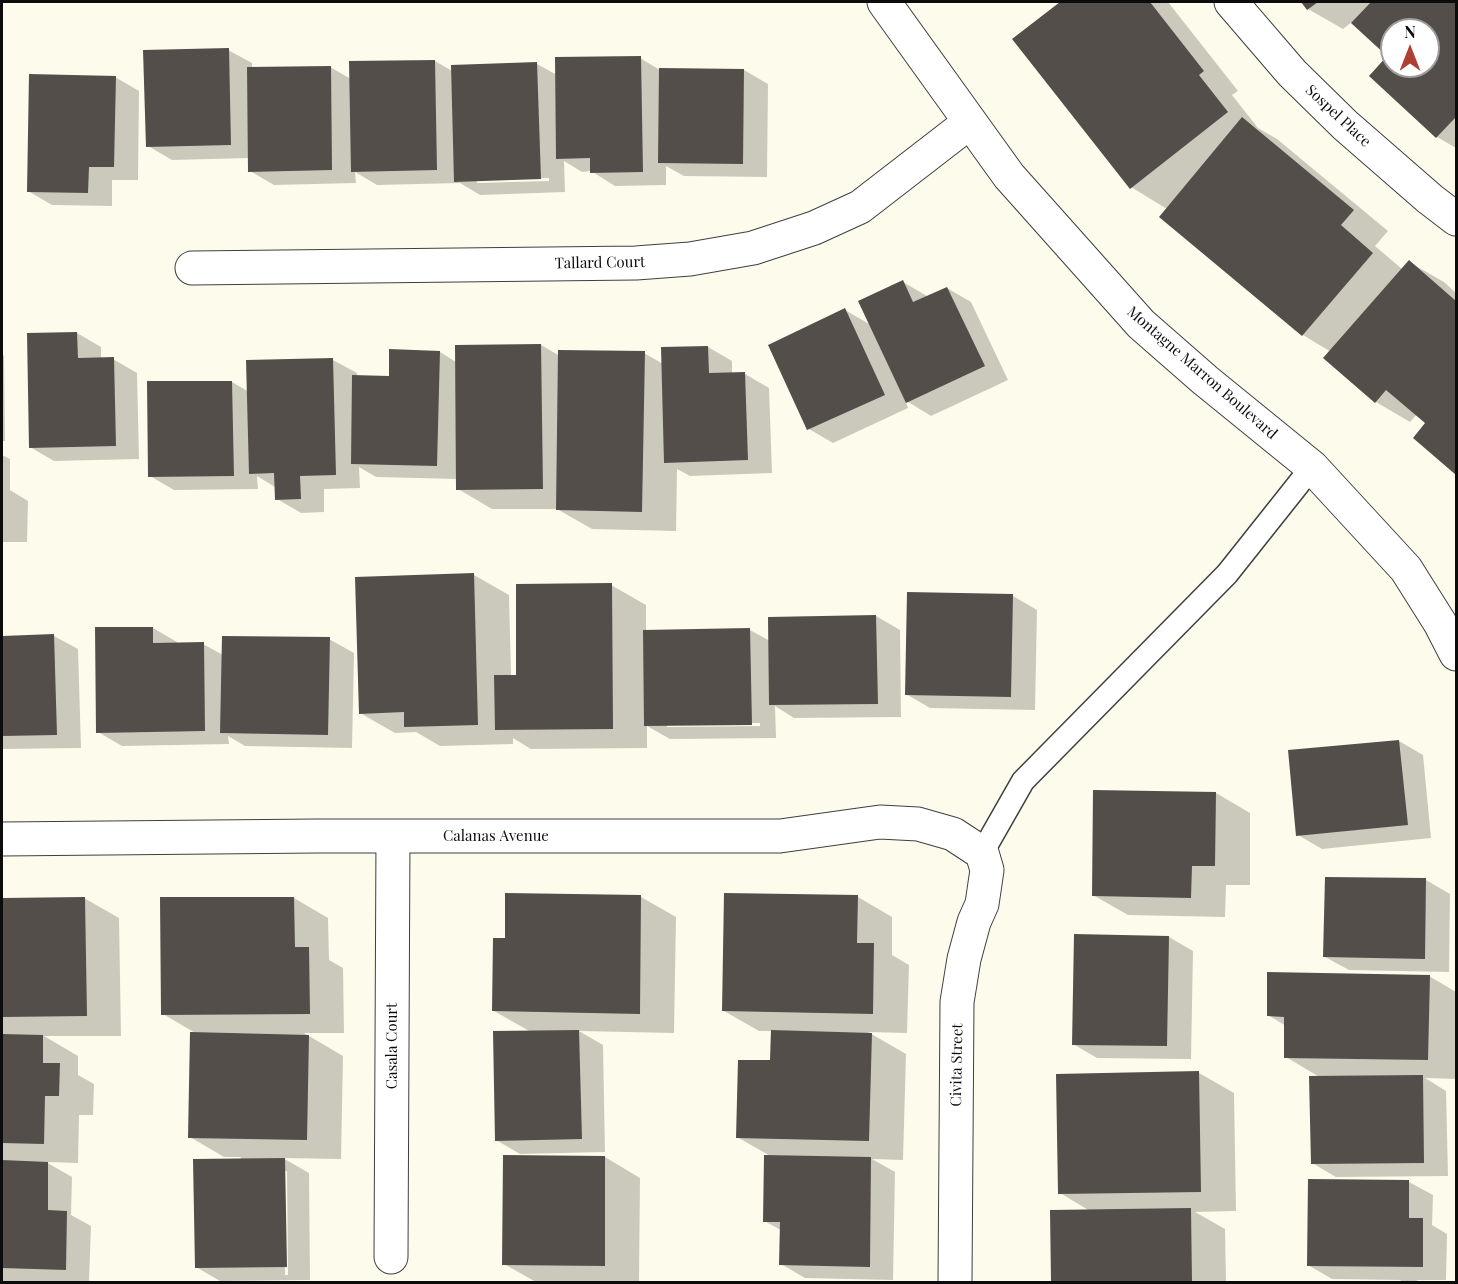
<!DOCTYPE html>
<html>
<head>
<meta charset="utf-8">
<style>
  body { margin:0 }
  #map { position:relative; width:1458px; height:1284px; overflow:hidden; background:#fdfcec; font-family:"Playfair Display",serif }
  canvas { display:block }
  .frame { position:absolute; inset:0; border:3px solid #0c0c0c; pointer-events:none }
  .north { position:absolute; left:1380px; top:18px; width:60px; height:60px; box-sizing:border-box; background:#fff; border:2px solid #9e9e9e; border-radius:50%; rotate:0deg; font-size:16px; font-weight:700; line-height:24px; text-align:center; color:#0c0c0c }
  .north::after { content:''; display:block; margin:auto; width:21px; height:27px; background:#ad3f33; clip-path:polygon(50% 0,100% 100%,50% 72%,0 100%) }
</style>
</head>
<body>
<div id="map">
<canvas width="1458" height="1284"></canvas>
<div class="frame"></div>
<div class="north">N</div>
</div>
<script>
const ctx = document.querySelector('canvas').getContext('2d');
ctx.lineJoin = 'round';
function paint(path, color) {
  ctx.fillStyle = color;
  ctx.fill(path, 'evenodd');
}
function shape(rows) {
  const path = new Path2D();
  for (const r of rows) {
    path.moveTo(r[0], r[1]);
    for (let i = 2; i < r.length; i += 2) path.lineTo(r[i], r[i + 1]);
  }
  return path;
}
function strokePath(path, color, width, dash) {
  ctx.strokeStyle = color;
  ctx.lineWidth = width;
  ctx.lineCap = dash ? 'butt' : 'round';
  ctx.setLineDash(dash || []);
  ctx.stroke(path);
}
function drawText(font, color, halo, rows, align = 'center') {
  ctx.font = font + ' "Playfair Display",serif';
  ctx.lineWidth = 6;
  ctx.setLineDash([]);
  ctx.textBaseline = 'middle';
  ctx.strokeStyle = halo;
  ctx.fillStyle = color;
  for (const [text, x, y, turn = 0] of rows) {
    ctx.save();
    ctx.translate(x, y);
    ctx.rotate((+turn || 0) * Math.PI / 180);
    ctx.textAlign = isNaN(turn) ? turn : align;
    if (halo) ctx.strokeText(text, 0, 0);
    ctx.fillText(text, 0, 0);
    ctx.restore();
  }
}
const shadow = shape([
  [1063,2,1168,2,1238,91,1232,95,1258,128,1277,139,1388,231,1375,246,1402,269,1409,262,1444,282,1456,293,1456,473,1415,438,1427,423,1417,414,1410,422,1376,402,1331,352,1303,335,1161,217,1167,209,1131,187,1014,39],
  [1303,2,1456,2,1456,148,1437,137,1371,76,1389,56,1352,22,1343,29,1308,9],
  [1392,30,1428,30,1428,66,1392,66],
  [228,50,252,63,252,69,330,67,351,79,435,61,452,71,537,64,557,75,640,58,660,70,744,70,768,84,767,177,684,176,666,166,666,185,615,186,591,171,582,172,564,161,565,192,480,195,460,183,377,185,355,172,356,183,274,185,250,171,249,158,172,160,148,146],
  [549,178,549,181,477,183,477,180],
  [115,77,139,91,138,180,112,180,112,206,52,205,28,191],
  [903,282,927,296,928,297,947,288,971,302,1008,380,931,416,905,400,908,408,833,443,809,429,770,346,845,310,871,325],
  [77,333,101,347,101,359,113,359,137,373,139,459,54,461,30,447],
  [541,345,560,356,644,353,663,364,708,347,732,361,732,374,745,374,769,388,772,473,690,476,677,469,676,531,592,529,557,509,492,509,458,489,458,479,376,477,359,467,360,488,324,489,324,512,301,513,277,499,275,487,257,476,258,489,174,490,150,476,232,382,249,392,333,360,357,373,357,376,390,377,440,352,456,362],
  [2,354,4,356,5,441,2,441],
  [2,455,10,459,10,490,28,501,27,542,2,542],
  [474,575,509,595,511,676,518,676,611,585,646,605,646,631,750,630,770,641,876,616,900,630,901,717,794,718,775,706,776,738,670,739,647,726,647,748,531,749,513,738,513,744,440,746,416,732,395,733,360,713],
  [760,723,760,726,667,727,667,724],
  [908,594,1013,596,1037,610,1035,710,930,708,906,694],
  [153,628,177,642,177,644,203,644,223,655,329,639,354,653,352,748,245,746,228,736,229,744,122,746,98,732],
  [54,636,78,649,81,748,2,749,2,637],
  [1399,741,1423,755,1431,838,1322,849,1298,835],
  [1216,793,1250,813,1250,885,1226,885,1225,917,1128,915,1093,895],
  [1426,880,1450,894,1449,972,1349,970,1325,957],
  [641,897,676,917,674,1033,579,1031,603,1045,605,1152,520,1154,496,1140,531,1032,494,1011,506,940],
  [858,897,892,917,892,955,909,965,907,1033,868,1032,906,1054,903,1160,872,1159,895,1172,893,1280,805,1278,781,1264,781,1230,764,1221,772,1157,737,1137,772,1062,772,1031,759,1031,724,1011],
  [84,898,119,918,121,1036,44,1036,78,1056,78,1075,94,1084,93,1115,79,1115,78,1163,46,1162,72,1177,71,1215,91,1226,89,1282,2,1281,2,899],
  [294,898,328,918,329,960,343,968,344,1033,304,1033,343,1056,341,1159,283,1158,309,1173,310,1280,220,1281,196,1267,241,1157,224,1157,190,1137,197,1034,163,1014],
  [284,1171,287,1171,288,1275,285,1275],
  [1075,936,1169,937,1193,951,1191,1059,1097,1058,1073,1044],
  [1429,976,1456,992,1456,1079,1425,1078,1446,1091,1448,1176,1336,1177,1312,1163,1321,1078,1286,1057,1286,1026,1268,1015],
  [1199,1073,1234,1093,1236,1211,1195,1212,1225,1229,1226,1282,1053,1282,1051,1211,1090,1211,1060,1193],
  [504,1157,605,1157,640,1178,639,1282,536,1282,504,1264],
  [1409,1182,1433,1195,1432,1225,1447,1234,1446,1280,1416,1280,1420,1282,1400,1282,1401,1280,1332,1279,1308,1265]
]);
const building = shape([
  [1060,2,1150,2,1204,71,1199,75,1228,112,1130,189,1012,39],
  [1301,2,1318,2,1307,10],
  [1371,2,1456,2,1456,120,1455,118,1436,138,1369,76,1387,56,1351,23],
  [1392,30,1428,30,1428,66,1392,66],
  [229,48,231,145,146,147,143,50],
  [641,56,643,172,590,173,590,158,556,159,555,57],
  [435,60,437,170,351,172,349,61],
  [537,62,541,179,454,182,451,65],
  [331,66,332,170,248,172,247,67],
  [659,68,744,69,743,164,658,163],
  [29,74,116,76,114,167,89,167,88,193,27,192],
  [1242,117,1354,210,1341,225,1373,253,1302,336,1159,217],
  [1409,260,1456,301,1456,475,1413,438,1425,423,1386,390,1375,403,1323,358],
  [903,280,913,302,947,287,985,366,906,403,858,301],
  [845,308,885,395,807,430,768,345],
  [77,332,78,358,114,357,116,446,29,448,27,333],
  [541,344,543,489,456,490,455,345],
  [708,346,709,373,745,372,748,460,664,463,661,347],
  [389,349,440,351,437,466,351,464,352,375,389,376],
  [558,350,645,351,642,512,556,510],
  [333,358,336,475,300,476,301,499,275,500,274,473,249,474,246,360],
  [147,381,232,381,234,476,148,477],
  [474,573,478,725,404,727,404,712,359,714,355,577],
  [612,583,613,729,495,730,494,675,516,675,516,584],
  [907,592,1013,594,1011,697,905,695],
  [876,615,878,704,769,705,768,617],
  [95,627,153,627,153,643,204,642,205,731,96,733],
  [750,628,752,725,644,726,643,630],
  [54,634,57,735,2,736,2,636],
  [222,636,330,637,328,735,220,733],
  [1399,740,1408,825,1296,836,1288,750],
  [1093,790,1216,792,1215,866,1192,866,1191,898,1092,896],
  [1325,877,1426,878,1425,959,1323,957],
  [505,893,641,895,640,1014,492,1011,493,938,505,938],
  [724,893,858,895,857,943,874,943,873,1014,722,1011],
  [85,897,87,1016,2,1017,2,898],
  [160,897,294,897,295,947,309,947,310,1014,161,1015],
  [1074,934,1169,936,1167,1046,1072,1045],
  [1267,972,1430,975,1428,1060,1284,1058,1284,1017,1267,1016],
  [579,1030,582,1139,495,1141,493,1031],
  [771,1030,872,1033,869,1141,736,1138,738,1060,770,1060],
  [190,1032,309,1035,307,1140,188,1138],
  [2,1034,43,1035,43,1063,60,1063,59,1096,45,1096,44,1144,2,1143],
  [1199,1071,1201,1192,1058,1194,1056,1074],
  [1423,1075,1424,1163,1311,1164,1309,1076],
  [503,1155,605,1156,605,1266,502,1265],
  [764,1155,871,1157,870,1267,779,1265,780,1222,763,1222],
  [285,1158,287,1267,195,1268,193,1159],
  [2,1160,48,1162,48,1210,67,1211,66,1270,2,1268],
  [1308,1179,1409,1180,1409,1218,1423,1218,1423,1267,1307,1266],
  [1191,1208,1192,1282,1051,1282,1050,1210]
]);
const lane = shape([
  [982,853,1023,781,1227,574,1312,467]
]);
const street = shape([
  [884,2,1009,176,1141,324,1205,380,1312,467,1406,569,1440,623,1456,654],
  [1231,2,1292,73,1345,125,1430,199,1456,219],
  [192,268,636,263,690,259,753,248,814,228,860,207,970,122],
  [2,839,317,836,780,836,880,822,918,824,953,834,982,853,987,870,982,904,974,922,964,959,957,1002,955,1282],
  [391,1257,393,836]
]);
const streetNames = [
  ["Sospel Place",1338,116,43],
  ["Tallard Court",600,263,-1],
  ["Montagne Marron Boulevard",1202,373,41],
  ["Calanas Avenue",496,836],
  ["Casala Court",392,1046,-90],
  ["Civita Street",957,1065,-89]
];
paint(shadow, '#0003');
paint(building, '#534e49');
strokePath(lane, '#3f3f3f', 25);
strokePath(street, '#3f3f3f', 35);
strokePath(lane, '#fff', 22);
strokePath(street, '#fff', 33);
drawText('15px', '#0c0c0c', '#fff', streetNames);
</script>
</body>
</html>
